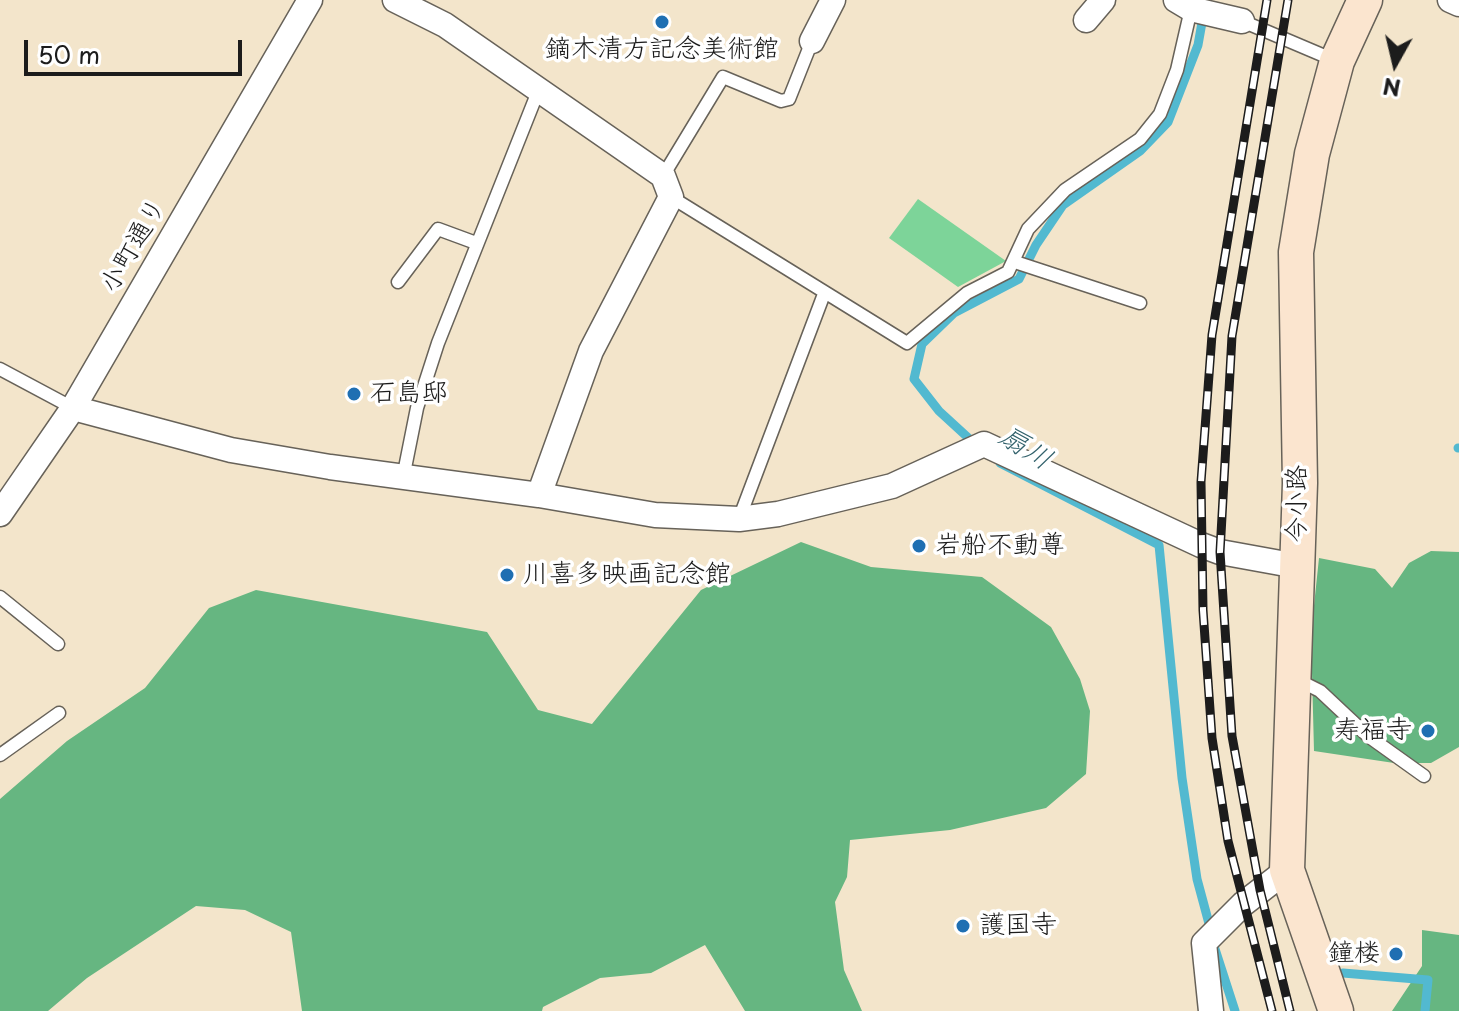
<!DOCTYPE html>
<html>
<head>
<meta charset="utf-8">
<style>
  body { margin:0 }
  #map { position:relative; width:1459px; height:1011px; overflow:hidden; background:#f3e5cb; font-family:"Playpen Sans",sans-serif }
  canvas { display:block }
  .north { position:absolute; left:1355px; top:24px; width:80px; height:80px; -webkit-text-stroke:6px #fff; paint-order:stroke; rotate:188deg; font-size:22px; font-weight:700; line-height:32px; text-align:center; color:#1c1c1c }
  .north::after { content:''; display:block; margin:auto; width:28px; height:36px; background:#1c1c1c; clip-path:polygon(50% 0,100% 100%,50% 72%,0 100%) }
  .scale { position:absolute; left:24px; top:40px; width:218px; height:36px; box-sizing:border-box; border:4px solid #1c1c1c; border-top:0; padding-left:10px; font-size:24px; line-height:28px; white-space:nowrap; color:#1c1c1c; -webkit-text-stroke:6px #fff; paint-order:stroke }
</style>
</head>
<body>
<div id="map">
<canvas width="1459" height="1011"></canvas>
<div class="north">N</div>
<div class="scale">50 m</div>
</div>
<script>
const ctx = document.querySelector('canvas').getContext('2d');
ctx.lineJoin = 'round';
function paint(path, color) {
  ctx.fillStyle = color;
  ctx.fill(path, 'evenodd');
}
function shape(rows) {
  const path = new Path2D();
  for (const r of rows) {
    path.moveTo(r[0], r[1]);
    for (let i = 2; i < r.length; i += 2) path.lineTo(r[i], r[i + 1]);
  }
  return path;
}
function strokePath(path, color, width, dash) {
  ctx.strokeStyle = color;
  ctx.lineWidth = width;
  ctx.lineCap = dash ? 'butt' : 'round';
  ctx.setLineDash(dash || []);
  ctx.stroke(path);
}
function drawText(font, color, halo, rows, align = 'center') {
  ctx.font = font + ' "Playpen Sans","Klee One",sans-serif';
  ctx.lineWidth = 7;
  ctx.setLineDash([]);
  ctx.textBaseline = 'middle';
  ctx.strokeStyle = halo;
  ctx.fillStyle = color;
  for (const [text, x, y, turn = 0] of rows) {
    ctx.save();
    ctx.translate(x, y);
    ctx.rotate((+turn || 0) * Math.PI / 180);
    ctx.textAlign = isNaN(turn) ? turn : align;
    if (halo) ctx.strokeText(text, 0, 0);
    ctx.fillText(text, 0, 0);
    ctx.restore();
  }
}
const green = shape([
  [918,199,1006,261,958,287,889,238]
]);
const forest = shape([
  [801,542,871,567,982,577,1051,627,1080,679,1090,711,1086,774,1046,808,950,830,850,840,847,877,835,902,844,970,862,1011,745,1011,705,945,651,973,600,978,543,1007,542,1011,302,1011,291,932,245,910,196,906,87,978,48,1011,0,1011,0,799,67,741,145,688,209,608,256,590,487,632,538,710,592,724,701,590],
  [1431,551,1459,552,1459,747,1431,763,1394,763,1314,751,1311,634,1319,558,1375,569,1392,588,1409,563],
  [1422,930,1459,935,1459,1011,1392,1011,1422,966]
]);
const stream = shape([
  [975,444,939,411,914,379,922,344,954,313,1019,279,1036,245,1063,205,1140,151,1168,122,1198,45,1206,0],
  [1458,448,1459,448],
  [1000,463,1159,545,1182,778,1197,879,1211,931],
  [1214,946,1235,1011],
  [1343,973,1428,980,1425,1011]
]);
const lane = shape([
  [1242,21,1334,60],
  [663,176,723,77,781,101,789,99,812,41],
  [671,197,907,343,967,293,1008,272,1028,229,1065,190,1140,139,1160,114,1177,70,1191,9],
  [1015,262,1140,303],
  [398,282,438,229,476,243],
  [0,369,73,408],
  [403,478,417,408,438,343,539,89],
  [739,519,824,294],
  [0,597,58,644],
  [1296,679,1320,691,1368,736,1424,776],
  [0,755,59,713]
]);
const street = shape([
  [395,0,445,25,663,176,671,197,591,351,539,495],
  [1176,0,1191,9,1242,21],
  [1450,0,1459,4],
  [1086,20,1103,0],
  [812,41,833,0],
  [73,408,231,450,330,467,539,495,655,515,739,519,778,514,892,486,984,444,1201,545,1220,552,1297,566],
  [0,514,73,408,310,0],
  [1211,1011,1204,943,1243,904,1287,870]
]);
const secondary = shape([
  [1336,1011,1287,870,1300,483,1296,252,1312,154,1337,61,1365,0]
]);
const rail = shape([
  [1267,0,1212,335,1201,482,1203,610,1212,738,1228,841,1272,1011],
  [1288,0,1232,336,1220,552,1232,736,1260,890,1290,1011]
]);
const markers = [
  [662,22,8,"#1f6fb2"],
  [354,394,8,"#1f6fb2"],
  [919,546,8,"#1f6fb2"],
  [507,575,8,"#1f6fb2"],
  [1428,731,8,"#1f6fb2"],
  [963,926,8,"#1f6fb2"],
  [1396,954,8,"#1f6fb2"]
];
const poiNames = [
  ["鏑木清方記念美術館",662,50,"center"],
  ["石島邸",370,394],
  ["岩船不動尊",935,546],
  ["川喜多映画記念館",523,575],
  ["寿福寺",1412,731,"right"],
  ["護国寺",979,926],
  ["鐘楼",1380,954,"right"]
];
const streetNames = [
  ["小町通り",134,246,-60],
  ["今小路",1298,504,-90]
];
const waterNames = [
  ["扇川",1025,449,32]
];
paint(green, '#7dd499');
paint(forest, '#66b681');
strokePath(stream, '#52b9d0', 9);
strokePath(lane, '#676259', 15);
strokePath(street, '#676259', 27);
strokePath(secondary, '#676259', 37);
strokePath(lane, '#fff', 12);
strokePath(street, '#fff', 24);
strokePath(secondary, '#fbe5cf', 34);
strokePath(rail, '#1c1c1c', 9);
strokePath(rail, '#fff', 6, [18]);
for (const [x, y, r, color] of markers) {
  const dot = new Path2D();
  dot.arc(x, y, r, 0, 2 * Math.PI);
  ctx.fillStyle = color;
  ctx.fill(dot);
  strokePath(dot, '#fff', 3);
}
drawText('26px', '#1c1c1c', '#fff', poiNames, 'left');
drawText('26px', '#1c1c1c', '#fff', streetNames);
drawText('italic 28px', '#34636d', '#fff', waterNames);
</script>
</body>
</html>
